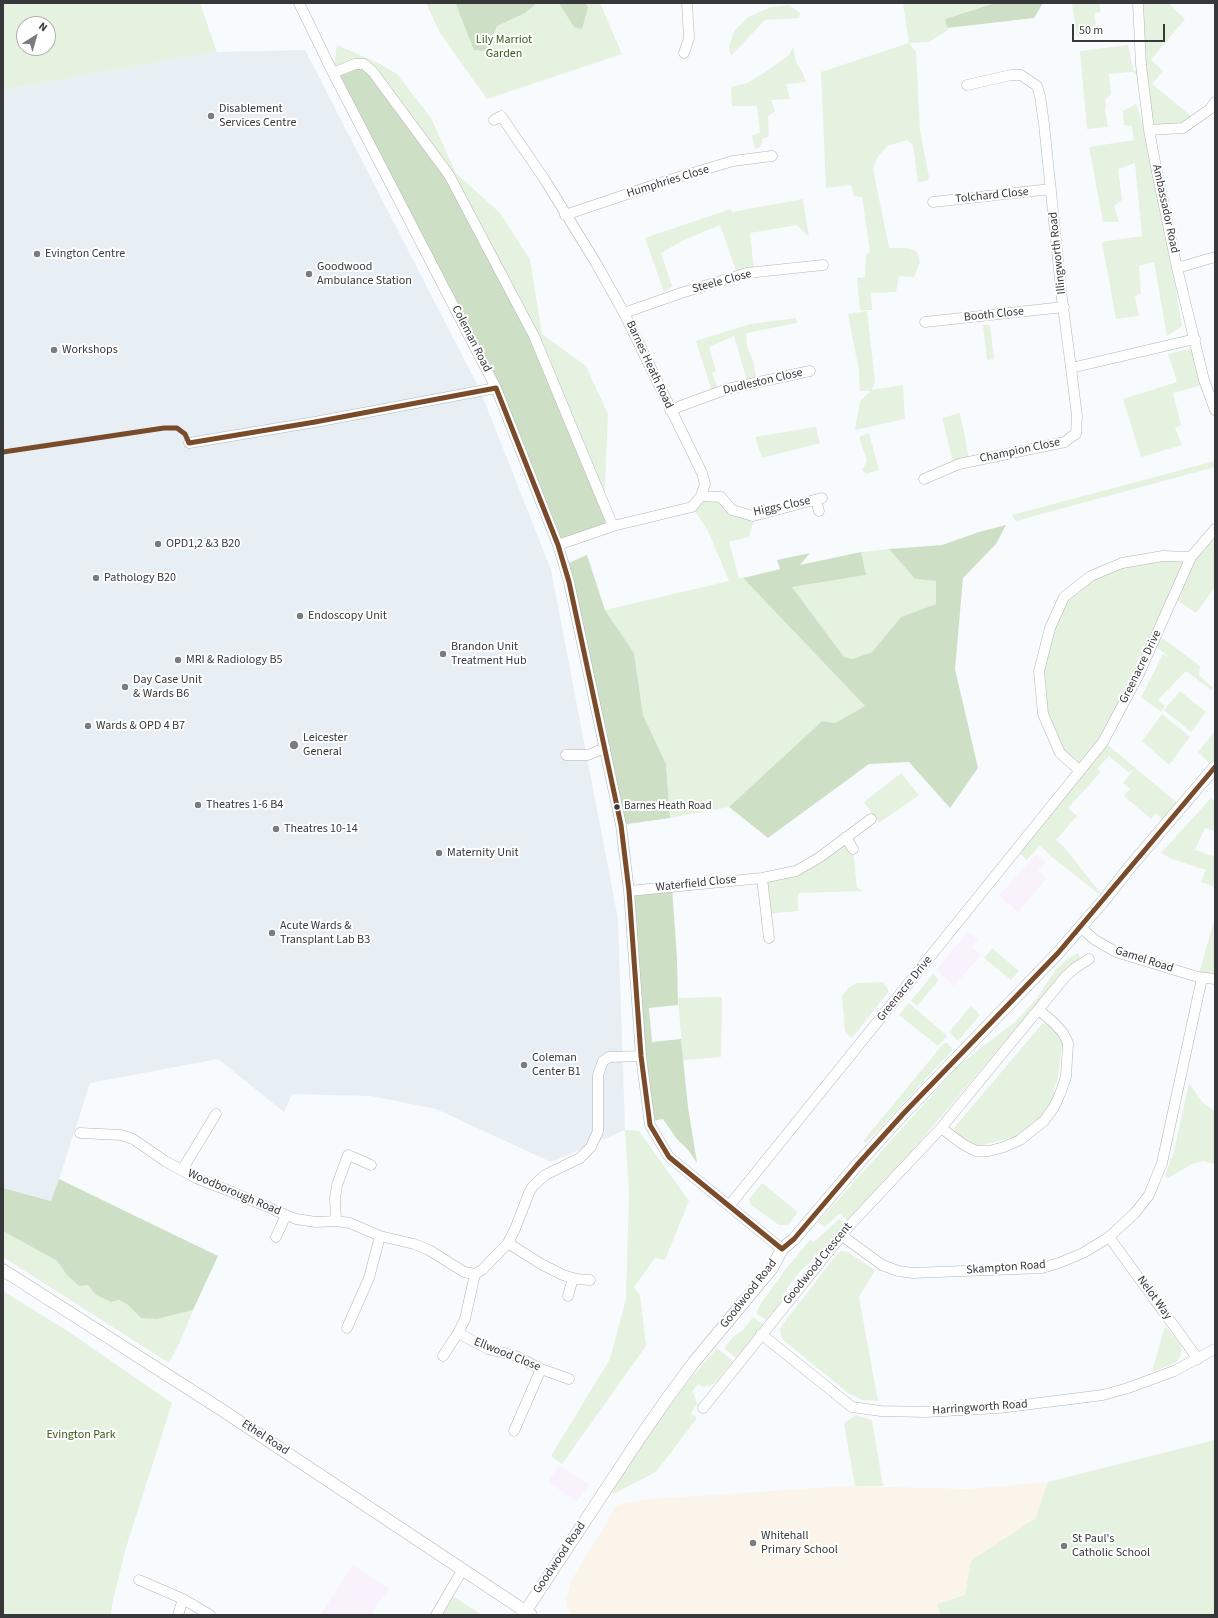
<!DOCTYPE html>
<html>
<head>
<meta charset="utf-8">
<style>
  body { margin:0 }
  #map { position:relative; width:1218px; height:1618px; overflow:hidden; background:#f8fbfd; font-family:"Source Sans 3",sans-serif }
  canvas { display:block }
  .frame { position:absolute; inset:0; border:4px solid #36383a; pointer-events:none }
  .north { position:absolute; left:16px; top:16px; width:40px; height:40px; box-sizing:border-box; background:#fff; border:1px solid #afafb0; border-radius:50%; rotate:37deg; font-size:11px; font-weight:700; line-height:16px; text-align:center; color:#36383a }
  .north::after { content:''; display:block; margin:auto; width:14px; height:18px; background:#7a7c7e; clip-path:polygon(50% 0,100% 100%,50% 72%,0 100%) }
  .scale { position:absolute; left:1072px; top:24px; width:93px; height:18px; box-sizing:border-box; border:2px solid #36383a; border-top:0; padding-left:5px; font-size:12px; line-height:14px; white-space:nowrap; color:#36383a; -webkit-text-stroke:3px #fff; paint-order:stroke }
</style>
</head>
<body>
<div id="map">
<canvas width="1218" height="1618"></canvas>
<div class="frame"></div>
<div class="north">N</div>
<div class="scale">50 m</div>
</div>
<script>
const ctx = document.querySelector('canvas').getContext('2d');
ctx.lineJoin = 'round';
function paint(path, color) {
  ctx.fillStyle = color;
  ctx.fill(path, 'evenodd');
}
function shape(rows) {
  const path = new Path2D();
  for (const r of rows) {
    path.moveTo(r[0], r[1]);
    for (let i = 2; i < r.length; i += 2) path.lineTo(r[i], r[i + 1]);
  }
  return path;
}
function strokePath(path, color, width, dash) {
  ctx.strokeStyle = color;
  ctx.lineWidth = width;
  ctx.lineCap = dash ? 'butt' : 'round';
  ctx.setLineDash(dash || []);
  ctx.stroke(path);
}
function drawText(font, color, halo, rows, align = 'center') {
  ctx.font = font + ' "Source Sans 3",sans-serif';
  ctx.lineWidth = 4;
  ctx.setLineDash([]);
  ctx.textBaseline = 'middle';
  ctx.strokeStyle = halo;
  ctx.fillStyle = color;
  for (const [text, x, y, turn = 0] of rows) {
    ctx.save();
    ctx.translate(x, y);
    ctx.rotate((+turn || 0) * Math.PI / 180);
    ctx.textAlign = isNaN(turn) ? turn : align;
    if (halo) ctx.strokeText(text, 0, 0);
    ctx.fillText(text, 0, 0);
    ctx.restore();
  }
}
const built = shape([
  [305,50,480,390,551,570,618,919,625,1130,551,1162,436,1109,371,1096,292,1094,284,1112,218,1059,90,1083,52,1201,3,1188,3,90,217,52]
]);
const industrial = shape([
  [1036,854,1046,862,1038,871,1047,878,1018,912,999,896],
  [968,932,978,940,972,947,981,955,954,986,936,970],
  [559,1465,589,1484,577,1502,548,1482],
  [353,1565,389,1588,371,1615,322,1615,321,1614]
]);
const education = shape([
  [1215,1440,1215,1615,571,1615,568,1610,566,1600,571,1581,617,1505,649,1499,848,1486,969,1489,1048,1482]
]);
const green = shape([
  [3,3,200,3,217,52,3,90],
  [24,24,48,24,48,48,24,48],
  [426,3,600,3,622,54,487,99,440,33],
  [903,3,995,3,945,19,948,30,929,42,909,43,916,52,920,131,929,177,927,181,918,182,913,145,907,140,888,146,878,156,873,169,889,248,907,248,917,252,920,262,914,277,899,276,896,292,871,293,872,310,860,310,857,278,865,277,866,255,870,251,862,197,854,196,851,185,826,188,821,72,909,43],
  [1072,3,1099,3,1101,12,1094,13,1097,32,1077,36],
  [1142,3,1168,3,1185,19,1151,60,1163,71,1152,84,1195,119,1183,128,1149,130,1143,80,1133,72,1109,74,1111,94,1105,100,1106,105,1105,109,1108,127,1087,129,1080,51,1128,45,1134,72,1141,65],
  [789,5,800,13,799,18,765,20,731,56,729,46,735,30,748,17,771,7],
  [337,45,380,64,397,74,431,118,456,173,501,214,530,260,542,334,586,366,608,414,604,506,333,73],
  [793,47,796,62,804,76,806,82,786,84,790,99,771,100,775,111,768,116,769,136,762,139,762,144,760,147,755,149,752,135,760,133,757,106,732,106,731,87,747,83,764,73,789,55],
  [1136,104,1155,162,1182,326,1167,336,1154,262,1139,266,1141,293,1135,297,1139,316,1116,319,1102,242,1142,236,1135,163,1118,169,1122,200,1114,206,1119,222,1103,222,1089,147,1134,140,1132,126,1124,125,1123,111],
  [803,199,809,237,797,225,750,233,754,270,738,276,720,225,684,240,661,253,672,286,664,292,645,238,731,209,732,212],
  [867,311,875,381,872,390,903,385,905,419,855,430,860,401,871,391,860,391,859,371,848,314],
  [796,318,797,323,746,333,747,347,753,361,757,382,748,384,734,336,709,347,716,371,712,373,719,392,713,395,696,341,750,324],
  [983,325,990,325,994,359,987,360],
  [1197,347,1206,384,1173,393,1181,425,1175,428,1182,445,1141,457,1123,399,1177,382,1168,354],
  [960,413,969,458,953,462,942,418],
  [816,427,820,443,762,458,755,437],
  [869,433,879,470,866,474,862,470,867,461,859,437],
  [1215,461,1215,467,1016,521,1012,515],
  [701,496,721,497,731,508,755,516,749,537,729,542,739,578,743,578,865,706,835,723,822,721,729,807,670,818,666,764,643,715,634,653,605,610,729,581,708,531,692,507],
  [1215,529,1215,587,1196,613,1174,598,1157,634,1200,666,1199,675,1213,688,1211,690,1186,671,1158,700,1165,706,1161,712,1141,697,1163,654,1172,660,1153,644,1104,742,1181,806,1166,823,1156,813,1151,819,1124,796,1130,789,1123,783,1134,769,1128,772,1109,756,1098,768,1100,773,1068,808,1077,816,1056,840,1065,848,1105,899,1052,857,1040,845,1027,860,1016,850,1080,771,1060,753,1043,714,1039,671,1050,628,1069,593,1122,563,1191,557],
  [889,549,915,579,936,581,936,604,901,617,872,652,853,659,844,657,792,587,865,575,861,552],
  [1180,691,1206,712,1191,732,1164,710],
  [1162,714,1190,737,1169,765,1142,741],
  [1215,731,1215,767,1214,768,1198,752],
  [901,773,919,795,879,823,864,802],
  [1211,798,1215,801,1215,831,1205,828,1195,850,1215,857,1215,887,1201,882,1206,870,1172,859,1161,853],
  [846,837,853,849,857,888,863,891,798,893,798,911,767,914,762,878,796,871],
  [1215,918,1215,979,1198,977,1201,966],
  [992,948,1019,971,1011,980,984,958],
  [1078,953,1080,956,1079,959,1063,973,906,1158,847,1220,840,1214,824,1227,818,1222,959,1065,1016,1021,1037,998,1056,969,1069,958],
  [933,974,939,980,917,1006,911,1001],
  [883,982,889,991,852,1038,845,1031,842,996,848,988,857,983],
  [722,997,721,1057,683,1060,678,998],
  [909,1003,947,1036,938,1046,899,1015],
  [971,1006,980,1015,958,1041,949,1032],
  [1047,1023,1056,1030,1064,1043,1061,1052,1058,1078,1053,1090,1056,1094,1042,1118,1014,1138,1009,1138,983,1145,974,1146,956,1134,954,1128,1042,1024],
  [944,1043,947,1043,952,1048,952,1051,866,1143,863,1141],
  [1189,1083,1203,1103,1215,1111,1215,1164,1203,1161,1192,1164,1168,1178,1165,1176,1174,1151],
  [625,1130,639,1131,689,1201,665,1260,655,1258,634,1287,640,1295,646,1346,562,1464,551,1456,610,1359,626,1299,629,1193],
  [762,1183,798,1212,788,1225,779,1225,751,1205,749,1199],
  [839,1219,844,1223,820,1253,800,1271,786,1290,781,1302,766,1320,756,1313,762,1302,785,1270,810,1240,814,1242],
  [3,1231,57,1261,67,1275,88,1285,96,1295,111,1302,119,1300,128,1305,141,1318,157,1319,193,1310,180,1342,169,1363,3,1257],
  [841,1251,848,1252,875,1270,859,1297,878,1401,862,1400,847,1392,783,1340,781,1335,780,1329,783,1324,838,1253],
  [3,1291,66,1330,172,1403,125,1551,112,1605,111,1615,3,1615],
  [753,1317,763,1324,736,1358,724,1348,734,1336,743,1330],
  [1165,1326,1180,1344,1182,1351,1179,1359,1175,1363,1152,1372],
  [717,1348,733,1361,714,1384,704,1387,698,1384,692,1392,694,1394,697,1404,691,1413,697,1418,656,1472,613,1494,611,1492,655,1426,690,1379],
  [856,1415,872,1420,883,1486,855,1486,844,1423],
  [1215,1440,1215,1615,941,1615,937,1604,965,1595,971,1561,1036,1518,1048,1482],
  [453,1596,482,1615,442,1615]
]);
const forest = shape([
  [456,3,537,3,525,13,497,26,486,51,474,50,460,15],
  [559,3,585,3,588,7,582,29,574,27],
  [995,3,1043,3,1034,18,947,28,945,19],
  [364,64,449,175,534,336,613,526,558,545,496,388,333,73],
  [1006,525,996,544,963,578,955,669,978,768,950,808,909,762,869,764,768,838,729,807,822,721,835,723,865,706,743,578,780,569,777,560,810,553,800,565,861,552,866,575,792,587,844,657,853,659,872,652,901,617,936,604,936,581,915,579,889,549,942,545,979,532],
  [587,555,605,610,634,653,643,715,666,764,670,818,621,825,564,565],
  [672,887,677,958,678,1005,649,1008,652,1042,681,1039,688,1107,697,1163,689,1151,676,1138,663,1119,652,1121,629,891],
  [59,1179,218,1256,193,1310,157,1319,141,1318,128,1305,119,1300,111,1302,96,1295,88,1285,79,1286,67,1275,57,1261,3,1231,3,1188,51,1201]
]);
const minor = shape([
  [299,3,333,73,496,388,558,545,569,582,621,825,629,891,641,1056,650,1125,669,1157,782,1249],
  [1138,3,1141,65,1149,130,1155,162,1177,268,1204,380,1215,410],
  [684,53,689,38,687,3],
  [333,73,355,64,364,64,373,72,449,175,534,336,613,526],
  [967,85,1011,75,1021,75,1037,86,1040,96,1044,124,1062,299,1071,368,1195,339],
  [494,120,501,116,545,180,596,263,624,313,702,473,705,484,701,496,692,507,613,526,558,545],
  [1149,130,1183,128,1210,109,1215,102],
  [933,202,1051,189],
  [565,215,669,180,733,161,772,156],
  [1177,268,1215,257],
  [624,313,681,293,747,273,823,265],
  [925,322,1064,307],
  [670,410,727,389,810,371],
  [189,443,315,422,496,388],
  [924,479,959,464,1065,442,1071,437,1076,434,1077,416,1071,368],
  [701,496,721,497,732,510,753,516,822,498],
  [816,500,819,511],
  [566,755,588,755,605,748],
  [1080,771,1060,753,1043,714,1039,671,1050,628,1064,597,1091,576,1122,563,1163,556,1191,557],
  [846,837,853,849],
  [762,878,769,938],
  [629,891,762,878,796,871,820,857,871,819],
  [1080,927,1095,940,1116,952,1198,977,1215,979],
  [941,1128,964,1145,976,1151,989,1151,1004,1147,1020,1140,1044,1121,1054,1107,1060,1094,1066,1077,1068,1043,1063,1033,1054,1023,1039,1010],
  [80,1133,121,1135,133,1139,165,1161,196,1178,232,1192,296,1219,316,1222,336,1221,350,1223,380,1236,414,1244,429,1250,464,1272,475,1274,482,1270,508,1243,515,1229,529,1193,533,1186,545,1175,580,1158,591,1147,598,1131,598,1075,603,1061,609,1057,641,1056],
  [182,1170,216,1114],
  [729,1206,1103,742,1138,676,1191,557,1215,529],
  [336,1221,335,1198,337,1185,348,1155,371,1165],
  [841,1235,882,1265,898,1271,913,1273,1042,1268,1059,1263,1083,1253,1109,1237,1135,1213,1149,1195,1162,1163,1202,978],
  [276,1237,286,1215],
  [1109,1237,1198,1359],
  [508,1243,541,1264,563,1275,576,1279,590,1280],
  [475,1274,465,1319,458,1333,488,1349,516,1356,541,1369,569,1379],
  [568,1296,573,1278],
  [347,1328,369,1278,380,1236],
  [761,1334,852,1407,881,1411,925,1412,999,1408,1103,1395,1128,1388,1174,1371,1215,1349],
  [443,1356,458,1333],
  [703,1408,850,1225,941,1128,1065,977,1075,968,1089,959],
  [514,1431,541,1369],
  [139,1580,183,1599,210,1615],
  [178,1615,183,1599],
  [436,1615,463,1569]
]);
const tertiary = shape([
  [3,1270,222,1410,531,1615],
  [523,1615,639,1439,666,1400,694,1362,772,1268,782,1249,794,1239,857,1165,904,1113,1058,953,1105,899,1129,868,1215,767]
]);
const bus1 = shape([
  [3,452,164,428,177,428,185,434,189,443,315,422,496,388,558,545,569,582,621,825,629,891,641,1056,650,1125,669,1157,782,1249,794,1239,857,1165,904,1113,1058,953,1215,767]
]);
const markers = [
  [211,116,4,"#7a7c7e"],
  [37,254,4,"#7a7c7e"],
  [309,274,4,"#7a7c7e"],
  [54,350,4,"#7a7c7e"],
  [158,544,4,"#7a7c7e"],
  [96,578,4,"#7a7c7e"],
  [300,616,4,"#7a7c7e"],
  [443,654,4,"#7a7c7e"],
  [178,660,4,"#7a7c7e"],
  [125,687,4,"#7a7c7e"],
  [88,726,4,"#7a7c7e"],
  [294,745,5,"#7a7c7e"],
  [198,805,4,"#7a7c7e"],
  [617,807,3.5,"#36383a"],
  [276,829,4,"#7a7c7e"],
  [439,853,4,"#7a7c7e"],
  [272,933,4,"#7a7c7e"],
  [524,1065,4,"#7a7c7e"],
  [753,1543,4,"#7a7c7e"],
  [1064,1546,4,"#7a7c7e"]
];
const busNames = [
  ["Barnes Heath Road",624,807]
];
const parkNames = [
  ["Lily Marriot",504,40],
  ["Garden",504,54],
  ["Evington Park",81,1435]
];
const poiNames = [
  ["Disablement",219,109],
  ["Services Centre",219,123],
  ["Evington Centre",45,254],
  ["Goodwood",317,267],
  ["Ambulance Station",317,281],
  ["Workshops",62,350],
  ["OPD1,2 &3 B20",166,544],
  ["Pathology B20",104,578],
  ["Endoscopy Unit",308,616],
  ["Brandon Unit",451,647],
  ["Treatment Hub",451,661],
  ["MRI & Radiology B5",186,660],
  ["Day Case Unit",133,680],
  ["& Wards B6",133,694],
  ["Wards & OPD 4 B7",96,726],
  ["Leicester",303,738],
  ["General",303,752],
  ["Theatres 1-6 B4",206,805],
  ["Theatres 10-14",284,829],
  ["Maternity Unit",447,853],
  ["Acute Wards &",280,926],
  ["Transplant Lab B3",280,940],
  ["Coleman",532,1058],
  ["Center B1",532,1072],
  ["Whitehall",761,1536],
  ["Primary School",761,1550],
  ["St Paul's",1072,1539],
  ["Catholic School",1072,1553]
];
const streetNames = [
  ["Humphries Close",668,182,-17],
  ["Tolchard Close",992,196,-6],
  ["Ambassador Road",1165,209,78],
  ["Illingworth Road",1058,253,-96],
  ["Steele Close",722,282,-15],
  ["Booth Close",994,315,-6],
  ["Coleman Road",471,339,63],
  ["Barnes Heath Road",649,365,65],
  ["Dudleston Close",763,382,-13],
  ["Champion Close",1020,451,-12],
  ["Higgs Close",782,507,-12],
  ["Greenacre Drive",1141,667,-64],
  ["Waterfield Close",696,884,-6],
  ["Gamel Road",1144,960,18],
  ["Greenacre Drive",905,989,-51],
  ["Woodborough Road",234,1193,23],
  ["Goodwood Crescent",818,1264,-51],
  ["Skampton Road",1006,1268,-4],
  ["Goodwood Road",749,1294,-52],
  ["Nelot Way",1154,1298,54],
  ["Ellwood Close",507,1355,22],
  ["Harringworth Road",980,1408,-4],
  ["Ethel Road",265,1438,33],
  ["Goodwood Road",560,1558,-56]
];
paint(built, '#e7eef4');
paint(industrial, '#f9f2fc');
paint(education, '#fbf4ea');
paint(green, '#e4f2df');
paint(forest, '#cde0c5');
strokePath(minor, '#b3b5b7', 11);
strokePath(tertiary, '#b3b5b7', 13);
strokePath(minor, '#fefeff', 10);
strokePath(tertiary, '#fefeff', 12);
strokePath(bus1, '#7a4b2a', 5);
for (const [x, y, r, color] of markers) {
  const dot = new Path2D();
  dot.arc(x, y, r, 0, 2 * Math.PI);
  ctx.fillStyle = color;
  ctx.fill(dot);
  strokePath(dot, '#fff', 1.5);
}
drawText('11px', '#36383a', '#fff', busNames, 'left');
drawText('12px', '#335b17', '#fff', parkNames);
drawText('12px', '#36383a', '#fff', poiNames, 'left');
drawText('12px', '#36383a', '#fff', streetNames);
</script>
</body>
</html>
